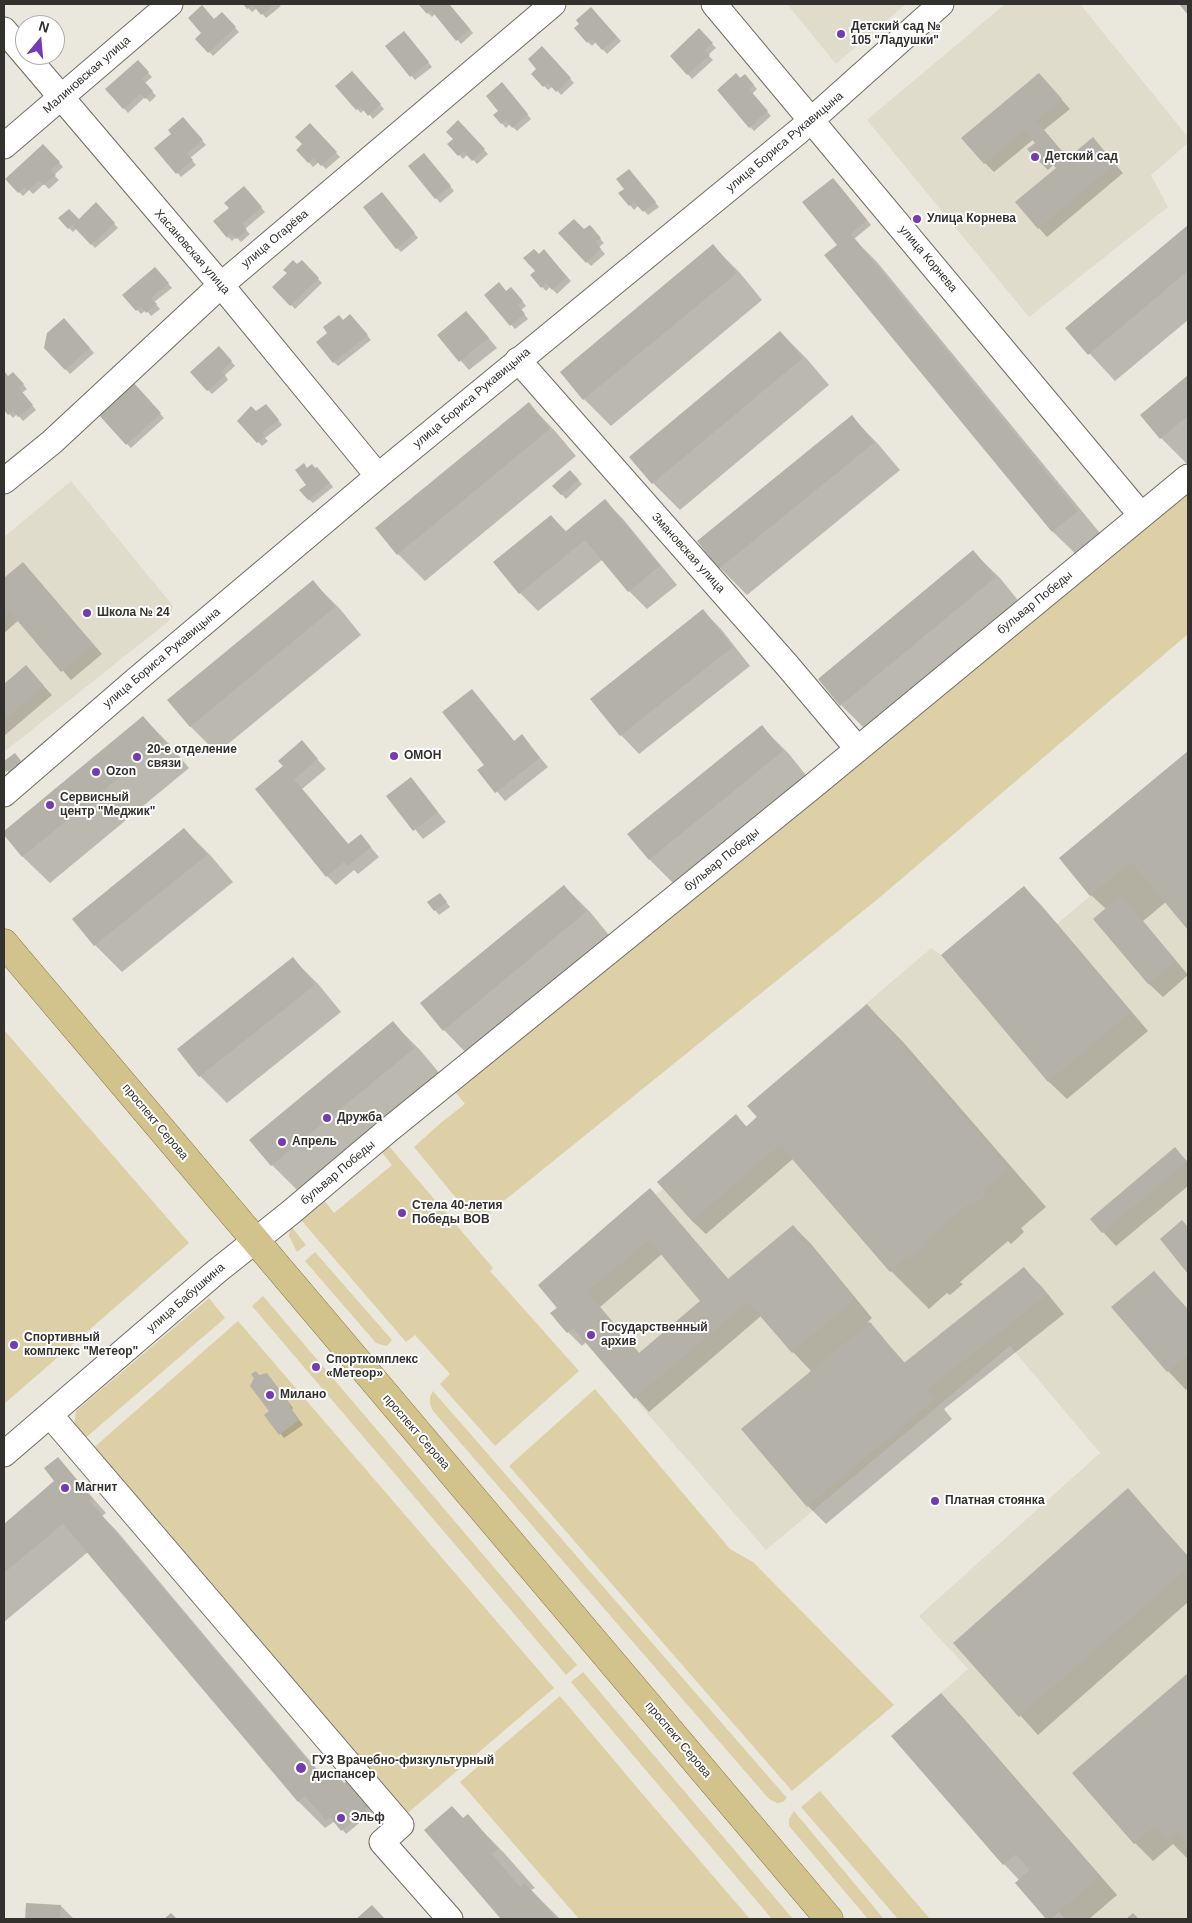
<!DOCTYPE html>
<html>
<head>
<meta charset="utf-8">
<style>
  body { margin:0 }
  #map { position:relative; width:1192px; height:1923px; overflow:hidden; background:#eae7dd; font-family:Arial,sans-serif }
  canvas { display:block }
  .frame { position:absolute; inset:0; border:5px solid #32312e; pointer-events:none }
  .north { position:absolute; left:15px; top:15px; width:50px; height:50px; box-sizing:border-box; background:#fff; border:1px solid #adadab; border-radius:50%; rotate:17deg; font-size:14px; font-weight:700; line-height:20px; text-align:center; color:#32312e }
  .north::after { content:''; display:block; margin:auto; width:18px; height:22px; background:#763bb1; clip-path:polygon(50% 0,100% 100%,50% 72%,0 100%) }
</style>
</head>
<body>
<div id="map">
<canvas width="1192" height="1923"></canvas>
<div class="frame"></div>
<div class="north">N</div>
</div>
<script>
const ctx = document.querySelector('canvas').getContext('2d');
ctx.lineJoin = 'round';
function paint(path, color) {
  ctx.fillStyle = color;
  ctx.fill(path, 'evenodd');
}
function shape(rows) {
  const path = new Path2D();
  for (const r of rows) {
    path.moveTo(r[0], r[1]);
    for (let i = 2; i < r.length; i += 2) path.lineTo(r[i], r[i + 1]);
  }
  return path;
}
function strokePath(path, color, width, dash) {
  ctx.strokeStyle = color;
  ctx.lineWidth = width;
  ctx.lineCap = dash ? 'butt' : 'round';
  ctx.setLineDash(dash || []);
  ctx.stroke(path);
}
function drawText(font, color, halo, rows, align = 'center') {
  ctx.font = font + ' Arial,sans-serif';
  ctx.lineWidth = 4;
  ctx.setLineDash([]);
  ctx.textBaseline = 'middle';
  ctx.strokeStyle = halo;
  ctx.fillStyle = color;
  for (const [text, x, y, turn = 0] of rows) {
    ctx.save();
    ctx.translate(x, y);
    ctx.rotate((+turn || 0) * Math.PI / 180);
    ctx.textAlign = isNaN(turn) ? turn : align;
    if (halo) ctx.strokeText(text, 0, 0);
    ctx.fillText(text, 0, 0);
    ctx.restore();
  }
}
const built = shape([
  [787,4,906,4,836,64],
  [1005,4,1080,4,1188,137,1188,143,1151,175,1168,207,1029,317,867,120],
  [71,481,173,606,169,621,4,752,4,537],
  [1188,751,1188,1919,1139,1919,1133,1913,1126,1919,1066,1919,1059,1912,1050,1919,1046,1919,1015,1883,1030,1870,1016,1854,1003,1865,891,1736,968,1669,919,1616,1100,1453,1010,1346,766,1550,573,1328,567,1333,550,1313,557,1307,538,1286,650,1188,656,1194,663,1189,657,1182,736,1114,746,1126,757,1117,747,1106,931,948,941,955,1024,886,1057,924,1090,896,1059,858]
]);
const green = shape([
  [1188,492,1188,634,879,898,484,1217,470,1215,414,1147,443,1121,465,1104,453,1089],
  [4,1030,189,1243,4,1404],
  [388,1145,493,1268,490,1271,579,1371,495,1446,440,1384,450,1374,415,1335,406,1342,301,1220,324,1200,334,1213,392,1165,381,1151],
  [291,1226,306,1245,297,1252,289,1236],
  [315,1252,392,1340,387,1346,382,1345,376,1343,305,1261],
  [263,1296,577,1665,566,1675,252,1306],
  [209,1298,225,1318,83,1440,74,1427,76,1411],
  [238,1321,554,1688,403,1817,91,1450],
  [595,1389,730,1549,753,1562,894,1705,792,1791,509,1466],
  [433,1391,787,1798,783,1802,777,1803,769,1799,433,1411,430,1404,430,1397],
  [583,1672,793,1919,772,1919,571,1682],
  [560,1696,640,1791,750,1919,579,1919,460,1782],
  [820,1791,930,1919,898,1919,801,1807],
  [794,1811,884,1919,868,1919,789,1826,789,1819]
]);
const shadow = shape([
  [244,4,278,4,281,6,266,18,257,8,252,12],
  [422,4,449,4,473,33,461,44,435,14,432,17,428,13,421,5],
  [595,12,621,41,607,54,596,42,592,46,588,42],
  [222,14,239,32,213,56,197,39],
  [699,30,716,48,708,55,713,60,692,79,672,56],
  [408,36,432,67,415,80,387,46],
  [546,52,574,83,561,95,553,86,548,90,533,74,538,69],
  [138,62,152,77,145,83,156,96,150,102,145,97,128,113,107,89],
  [1039,74,1070,109,1044,130,1068,159,1093,139,1123,173,1047,237,1039,228,1058,168,1054,164,1048,170,1039,161,1037,143,1034,139,994,172,985,163],
  [356,77,384,109,373,119,365,109,361,113,357,109],
  [740,80,749,80,757,89,752,94,771,116,754,131,750,127],
  [506,88,531,119,517,131,510,124,506,128,495,115,500,111],
  [458,122,488,154,477,164,468,154,463,159,449,144,454,139],
  [187,123,206,145,190,158,196,165,181,177,156,148],
  [310,125,340,157,326,169,319,162,313,167,298,150,304,144],
  [47,149,63,167,54,175,59,180,49,189,44,184,33,194,29,190,23,196,6,179],
  [428,159,454,191,440,203,410,166],
  [633,175,659,207,648,215,639,205,634,210,620,193,626,189],
  [837,183,871,225,854,239,877,262,1104,538,1080,558,1053,532,826,256,839,245],
  [248,192,265,212,245,229,250,234,241,242,236,237,232,241,228,237],
  [386,198,418,238,401,252,397,248],
  [96,204,118,228,95,248,77,228,73,232,60,219,79,220],
  [589,226,604,243,599,247,605,254,591,266,560,234,584,231],
  [1188,227,1188,320,1115,381,1066,328],
  [713,246,740,273,762,300,611,426,584,399],
  [548,255,571,281,557,294,550,287,546,291,531,275,536,271,539,256],
  [302,262,322,283,295,309,274,287],
  [159,273,172,288,154,302,160,309,151,316,146,310,141,314,124,295],
  [506,292,515,292,526,306,521,310,528,319,515,329,485,295],
  [354,320,371,340,338,366,334,362],
  [475,322,497,348,469,370,439,336],
  [68,324,94,353,70,374,45,347],
  [780,332,807,359,829,385,680,510,653,483],
  [223,352,235,366,225,375,228,380,212,394,208,390],
  [4,373,8,377,17,377,27,389,22,393,36,410,23,421,17,414,13,418,4,408],
  [1188,377,1188,465,1161,438,1141,415],
  [133,384,164,418,131,448,127,444],
  [529,404,555,431,576,456,425,581,398,554],
  [270,409,282,425,265,438,268,441,262,446,239,421,256,413],
  [852,417,878,444,900,470,747,595,720,568],
  [308,469,321,472,333,487,313,503,308,499],
  [570,471,582,484,566,499,554,486],
  [605,501,623,519,677,585,647,609,629,591,603,559,538,611,520,593,495,562,551,516,567,532],
  [973,552,1000,578,1021,604,868,732,841,705],
  [23,564,102,654,71,680,19,620,4,633,4,580],
  [313,582,340,609,361,635,217,753,190,726],
  [703,611,721,629,750,666,639,754,621,735],
  [26,667,52,695,4,736,4,686],
  [472,690,515,742,522,736,548,767,505,801,479,770,486,765],
  [143,717,169,744,189,768,50,883,23,857,4,832],
  [762,727,789,754,809,779,676,886,650,860,629,834],
  [302,742,326,769,302,789,349,845,361,836,379,857,358,874,354,870,336,885,327,876,284,766],
  [1188,753,1188,928,1166,902,1143,921,1188,975,1163,997,1149,984,1094,919,1106,909,1091,895,1061,858],
  [15,755,24,766,11,775,4,766,4,763],
  [411,779,446,822,423,839,388,796],
  [184,829,211,856,233,882,122,972,95,945,73,919],
  [564,886,591,913,612,939,470,1057,444,1030],
  [1024,888,1042,906,1148,1031,1067,1099,1048,1081],
  [443,898,450,907,439,915,429,903],
  [293,959,319,985,341,1012,227,1103,200,1076],
  [867,1005,904,1043,1046,1207,1021,1228,1024,1232,1011,1244,1008,1241,960,1282,963,1284,950,1295,947,1293,929,1309,891,1271,794,1158,706,1234,692,1221,736,1116,747,1127],
  [393,1023,420,1050,441,1075,299,1192,272,1165],
  [1175,1149,1188,1162,1188,1186,1116,1246,1091,1219],
  [650,1190,729,1280,793,1226,811,1244,872,1318,868,1322,905,1363,1024,1269,1042,1287,1064,1314,944,1409,952,1419,826,1524,808,1506,812,1372,793,1352,761,1316,649,1412,586,1342,582,1346,568,1332,559,1308],
  [662,1254,702,1301,640,1354,600,1307],
  [1153,1272,1188,1309,1188,1388,1186,1390,1168,1371,1113,1308],
  [267,1374,293,1408,292,1410,303,1425,284,1438,266,1415,271,1411,259,1376],
  [58,1458,106,1513,102,1516,116,1530,326,1780,344,1784,375,1810,346,1834,335,1821,325,1828,298,1801,88,1552,4,1622,4,1525,56,1481],
  [1128,1490,1188,1556,1188,1602,1038,1735,955,1643],
  [1188,1674,1188,1857,1187,1858,1173,1844,1153,1861,1135,1843,1074,1773],
  [941,1694,959,1713,1117,1895,1089,1919,1048,1919,1017,1884,1020,1881,1004,1864],
  [468,1816,505,1854,535,1888,531,1890,560,1919,502,1919,426,1830,464,1819],
  [27,1904,61,1906,74,1919,26,1919]
]);
const building = shape([
  [243,4,275,4,261,15,253,5,247,9],
  [420,4,449,4,470,29,456,41,431,10,427,14,419,5],
  [1179,4,1188,4,1188,15],
  [202,5,214,19,222,12,236,27,208,53,195,39,201,33,188,18],
  [591,7,617,37,602,50,592,39,587,43,574,28,579,24,576,20],
  [699,28,713,43,705,50,710,55,687,75,670,56],
  [404,31,429,62,410,77,385,46],
  [542,46,571,78,556,92,548,83,543,87,531,74,536,69,528,59],
  [138,60,149,72,142,79,153,91,145,99,141,94,123,109,105,89],
  [352,71,381,104,368,116,360,106,356,110,335,86],
  [736,73,740,78,745,74,754,85,749,89,768,111,749,128,717,90],
  [1039,73,1062,99,1036,121,1068,158,1093,137,1115,164,1038,229,1015,202,1056,168,1045,155,1038,162,1027,149,1035,143,1025,130,984,164,961,138],
  [502,82,528,114,512,128,506,120,501,124,493,115,498,111,486,96],
  [183,117,203,140,187,153,193,160,176,174,154,148,171,134,168,130],
  [458,120,485,149,472,161,463,151,458,156,447,144,453,139,446,132],
  [310,123,337,152,321,166,314,158,308,163,296,150,302,144,295,137],
  [43,144,60,162,51,170,56,175,44,185,39,181,28,190,25,187,18,193,5,179],
  [424,153,451,186,435,199,408,166],
  [629,169,656,202,643,212,634,202,629,206,618,193,624,189,616,179],
  [833,178,867,220,851,234,1078,511,1052,532,824,255,837,245,802,202],
  [244,186,262,207,242,224,247,230,236,239,231,233,227,238,213,221,229,208,224,203],
  [382,192,415,233,396,249,363,207],
  [96,202,115,223,91,245,72,225,68,229,58,218,69,209,79,219],
  [574,219,584,229,590,225,601,238,596,242,601,249,586,263,558,233],
  [1188,225,1188,271,1088,355,1065,328],
  [713,244,737,273,583,400,560,372],
  [534,249,539,254,544,249,567,277,552,290,546,283,541,288,530,275,535,271,523,258],
  [293,260,297,264,302,260,319,278,290,306,272,287,287,273,283,270],
  [155,267,169,283,151,298,157,304,146,313,141,307,136,311,122,295],
  [499,282,506,291,511,287,523,301,518,305,525,314,510,326,484,295],
  [466,311,489,338,459,362,437,335],
  [350,314,368,335,333,363,316,342,327,333,323,327,339,315,343,320],
  [64,318,90,348,65,370,44,348,47,333],
  [780,331,803,358,652,484,629,457],
  [219,346,232,361,222,371,225,375,207,391,190,372],
  [4,371,8,376,13,372,24,384,19,388,33,405,18,417,13,411,8,415,4,410],
  [1188,375,1188,416,1160,439,1140,415],
  [133,382,161,413,126,445,98,414],
  [529,402,550,429,397,555,375,528],
  [266,404,279,420,262,433,265,436,257,443,237,421,251,406,256,411],
  [852,415,874,443,719,569,697,541],
  [304,463,307,468,312,464,315,468,317,467,330,483,308,500,299,490,306,485,295,470],
  [570,470,579,480,561,495,552,486],
  [605,499,660,566,628,592,585,540,519,594,493,562,551,515,565,532],
  [973,550,996,577,840,706,818,679],
  [23,562,94,645,61,672,10,612,4,617,4,578],
  [313,580,335,607,190,727,167,700],
  [703,609,733,647,620,736,590,699],
  [26,665,44,686,4,720,4,684],
  [472,689,514,741,522,734,540,758,495,793,477,770,484,765,442,712],
  [143,716,164,741,22,857,4,835,4,831],
  [762,725,783,751,649,860,627,834],
  [302,740,318,759,294,779,348,844,361,834,371,847,348,866,344,862,326,877,255,789,283,766,278,761],
  [1188,751,1188,930,1131,862,1090,896,1059,858],
  [15,753,21,761,6,772,4,769,4,761],
  [411,777,438,812,413,831,386,796],
  [184,828,207,855,94,946,72,919],
  [564,885,586,912,443,1031,420,1003],
  [1024,886,1131,1012,1048,1082,941,955],
  [440,893,447,902,434,911,427,902],
  [1121,895,1176,961,1148,984,1093,919],
  [293,957,315,985,199,1077,177,1049],
  [867,1004,1009,1169,984,1190,987,1194,972,1207,969,1204,923,1243,926,1246,911,1258,909,1256,890,1272,780,1145,692,1221,657,1182,736,1114,746,1127,757,1117,747,1106],
  [393,1021,415,1048,271,1166,249,1140],
  [1175,1147,1187,1162,1102,1233,1090,1219],
  [650,1188,728,1279,793,1225,855,1299,792,1353,748,1302,634,1399,573,1328,567,1333,550,1313,557,1308,538,1285],
  [649,1240,700,1301,639,1353,587,1292],
  [1182,1220,1188,1227,1188,1274,1160,1239],
  [1024,1267,1047,1295,927,1390,934,1400,807,1507,741,1429,870,1322,904,1363],
  [1154,1271,1188,1310,1188,1354,1167,1372,1111,1307],
  [256,1371,259,1375,267,1373,290,1404,289,1405,299,1420,279,1435,264,1415,269,1411,250,1386,254,1378,251,1374],
  [58,1457,93,1499,90,1501,324,1780,334,1771,344,1783,350,1778,372,1805,341,1831,330,1817,326,1821,305,1796,298,1802,63,1524,4,1573,4,1524,54,1481,44,1468],
  [1128,1488,1188,1557,1188,1568,1019,1717,953,1643],
  [1188,1673,1188,1844,1178,1832,1168,1841,1155,1826,1134,1844,1072,1773],
  [941,1693,1100,1877,1050,1919,1046,1919,1015,1883,1030,1870,1016,1854,1003,1865,891,1736],
  [452,1806,463,1818,468,1814,498,1849,492,1854,520,1887,525,1883,555,1917,553,1919,501,1919,424,1830],
  [26,1903,61,1905,60,1919,25,1919],
  [372,1905,385,1919,356,1919],
  [171,1913,177,1919,164,1919],
  [1133,1913,1139,1919,1126,1919]
]);
const minor = shape([
  [714,4,1141,515],
  [4,30,221,285,378,476],
  [4,146,170,4],
  [518,360,786,664,857,748],
  [4,481,52,442,221,285,553,4],
  [4,794,136,680,378,476,799,131,941,4],
  [50,1415,401,1825,382,1842,450,1919],
  [4,1454,217,1271,290,1213,386,1132,813,786,1188,477]
]);
const major = shape([
  [4,943,829,1919]
]);
const markers = [
  [841,34,5,"#763bb1"],
  [1035,157,5,"#763bb1"],
  [917,219,5,"#763bb1"],
  [87,613,5,"#763bb1"],
  [394,756,5,"#763bb1"],
  [137,757,5,"#763bb1"],
  [96,772,5,"#763bb1"],
  [50,805,5,"#763bb1"],
  [327,1118,5,"#763bb1"],
  [282,1142,5,"#763bb1"],
  [402,1213,5,"#763bb1"],
  [591,1335,5,"#763bb1"],
  [14,1345,5,"#763bb1"],
  [316,1367,5,"#763bb1"],
  [270,1395,5,"#763bb1"],
  [65,1488,5,"#763bb1"],
  [935,1501,5,"#763bb1"],
  [301,1768,6,"#763bb1"],
  [341,1818,5,"#763bb1"]
];
const poiNames = [
  ["Детский сад №",851,27],
  ["105 \"Ладушки\"",851,41],
  ["Детский сад",1045,157],
  ["Улица Корнева",927,219],
  ["Школа № 24",97,613],
  ["20-е отделение",147,750],
  ["связи",147,764],
  ["ОМОН",404,756],
  ["Ozon",106,772],
  ["Сервисный",60,798],
  ["центр \"Меджик\"",60,812],
  ["Дружба",337,1118],
  ["Апрель",292,1142],
  ["Стела 40-летия",412,1206],
  ["Победы ВОВ",412,1220],
  ["Государственный",601,1328],
  ["архив",601,1342],
  ["Спортивный",24,1338],
  ["комплекс \"Метеор\"",24,1352],
  ["Спорткомплекс",326,1360],
  ["«Метеор»",326,1374],
  ["Милано",280,1395],
  ["Магнит",75,1488],
  ["Платная стоянка",945,1501],
  ["ГУЗ Врачебно-физкультурный",312,1761],
  ["диспансер",312,1775],
  ["Эльф",351,1818]
];
const streetNames = [
  ["Малиновская улица",87,75,-41],
  ["улица Бориса Рукавицына",785,142,-40],
  ["улица Огарёва",275,239,-40],
  ["Хасановская улица",192,252,49],
  ["улица Корнева",928,259,50],
  ["улица Бориса Рукавицына",472,398,-40],
  ["Змановская улица",688,553,48],
  ["бульвар Победы",1035,603,-39],
  ["улица Бориса Рукавицына",162,658,-40],
  ["бульвар Победы",722,860,-39],
  ["проспект Серова",155,1122,50],
  ["бульвар Победы",338,1173,-40],
  ["улица Бабушкина",186,1298,-41],
  ["проспект Серова",416,1432,49],
  ["проспект Серова",678,1740,50]
];
paint(built, '#e0dccb');
paint(green, '#ddd0a7');
paint(shadow, '#0003');
paint(building, '#b4b1a8');
strokePath(minor, '#6f6d64', 27);
strokePath(major, '#867538', 29);
strokePath(minor, '#fff', 25);
strokePath(major, '#d2c28b', 28);
for (const [x, y, r, color] of markers) {
  const dot = new Path2D();
  dot.arc(x, y, r, 0, 2 * Math.PI);
  ctx.fillStyle = color;
  ctx.fill(dot);
  strokePath(dot, '#fff', 2);
}
drawText('bold 12px', '#32312e', '#fff', poiNames, 'left');
drawText('12px', '#32312e', '#fff', streetNames);
</script>
</body>
</html>
